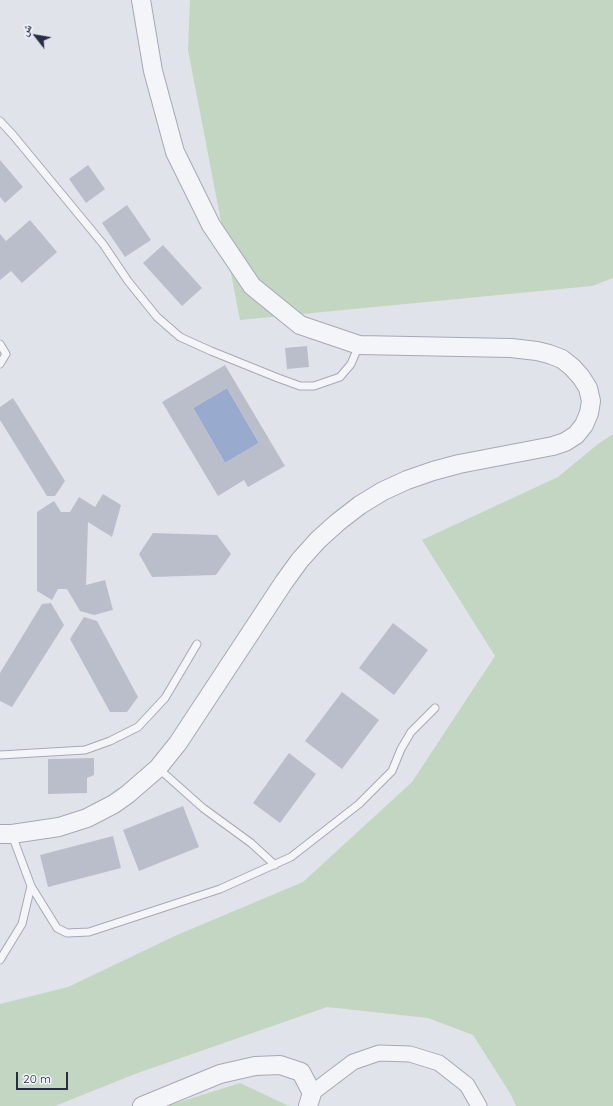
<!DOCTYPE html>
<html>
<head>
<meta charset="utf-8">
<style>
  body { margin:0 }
  #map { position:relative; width:613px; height:1106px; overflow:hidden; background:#e1e3eb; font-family:Quicksand,"Noto Naskh Arabic",sans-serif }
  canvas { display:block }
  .north { position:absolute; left:16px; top:16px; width:40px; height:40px; -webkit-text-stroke:3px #f0f3f8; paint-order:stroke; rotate:301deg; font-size:11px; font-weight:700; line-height:16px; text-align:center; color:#272e44 }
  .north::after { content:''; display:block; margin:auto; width:14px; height:18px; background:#272e44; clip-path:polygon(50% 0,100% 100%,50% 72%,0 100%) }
  .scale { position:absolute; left:16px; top:1072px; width:52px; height:18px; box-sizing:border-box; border:2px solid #272e44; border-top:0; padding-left:5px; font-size:12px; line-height:14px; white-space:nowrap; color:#272e44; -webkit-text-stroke:3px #f0f3f8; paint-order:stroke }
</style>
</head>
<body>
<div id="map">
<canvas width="613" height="1106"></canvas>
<div class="north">ش</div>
<div class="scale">20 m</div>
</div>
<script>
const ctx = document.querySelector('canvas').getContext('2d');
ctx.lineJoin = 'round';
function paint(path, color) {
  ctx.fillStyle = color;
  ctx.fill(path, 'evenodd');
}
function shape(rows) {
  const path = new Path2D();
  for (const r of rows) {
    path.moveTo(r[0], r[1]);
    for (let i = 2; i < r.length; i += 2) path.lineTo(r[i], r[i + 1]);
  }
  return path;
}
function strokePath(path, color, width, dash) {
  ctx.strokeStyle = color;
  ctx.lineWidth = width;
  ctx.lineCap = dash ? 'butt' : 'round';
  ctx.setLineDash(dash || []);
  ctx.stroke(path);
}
const green = shape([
  [190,0,613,0,613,278,592,286,240,320,188,50],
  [613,434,613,1106,516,1106,510,1093,473,1035,428,1018,327,1007,135,1074,55,1106,0,1106,0,1004,68,987,177,935,303,882,412,782,495,656,422,540,558,477,598,444],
  [240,1083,289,1106,167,1106]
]);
const water = shape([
  [227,388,259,443,225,463,193,408]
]);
const building = shape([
  [0,160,23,187,5,203,0,197],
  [88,165,105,189,86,203,69,179],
  [127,205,151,240,125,257,102,223],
  [30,220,57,252,22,283,11,271,0,280,0,234,6,241],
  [163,245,202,288,182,306,143,263],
  [307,346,309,367,287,369,285,348],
  [225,365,285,466,248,487,244,480,218,496,162,402],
  [227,388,259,443,225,463,193,408],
  [13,398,65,481,55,496,47,496,0,420,0,407],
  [103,494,121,505,112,537,88,522,86,585,105,580,113,610,94,615,80,611,67,589,58,589,52,600,37,591,37,512,54,501,61,512,70,512,79,497,95,507],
  [153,533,217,535,231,554,216,575,152,577,139,554],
  [51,603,64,625,12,707,0,701,0,673,42,604],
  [84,617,97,621,138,697,127,712,110,712,70,639],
  [393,623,428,650,394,695,359,668],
  [342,692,379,720,342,769,305,741],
  [289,753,316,774,280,823,253,803],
  [94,758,94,775,87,778,87,793,48,794,48,759],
  [183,806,199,847,139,871,123,830],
  [113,836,121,868,48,887,40,855]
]);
const service = shape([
  [0,121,13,135,103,244,128,281,157,317,180,337,211,351,278,378,300,386,314,386,340,377,351,364,359,345],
  [0,344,6,354,0,364],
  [0,755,85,750,110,741,138,727,165,698,197,644],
  [158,768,203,808,251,843,275,865],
  [31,886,57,928,67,933,89,932,220,889,291,857,359,804,392,771,401,749,411,732,435,708],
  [0,960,22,924,31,886,12,835]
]);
const minor = shape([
  [312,1093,353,1062,379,1053,410,1054,439,1063,467,1085,479,1106]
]);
const tertiary = shape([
  [0,834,12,834,59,827,87,818,114,804,128,794,158,768,178,743,284,582,300,560,318,540,338,522,360,505,383,491,407,480,433,471,459,464,553,446,565,442,576,435,584,425,589,413,591,401,588,388,581,377,572,367,562,359,549,354,537,351,511,348,359,345,300,325,252,286,211,225,175,152,153,71,141,0],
  [142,1106,220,1074,255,1066,280,1065,301,1072,312,1093,308,1106]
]);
paint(green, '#c3d6c1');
paint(water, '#98abce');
paint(building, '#babecb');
strokePath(service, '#a5a9b6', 9);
strokePath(minor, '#a5a9b6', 17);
strokePath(tertiary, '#a5a9b6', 20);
strokePath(service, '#f4f5f9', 7);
strokePath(minor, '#f4f5f9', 15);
strokePath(tertiary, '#f4f5f9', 18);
</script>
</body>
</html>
